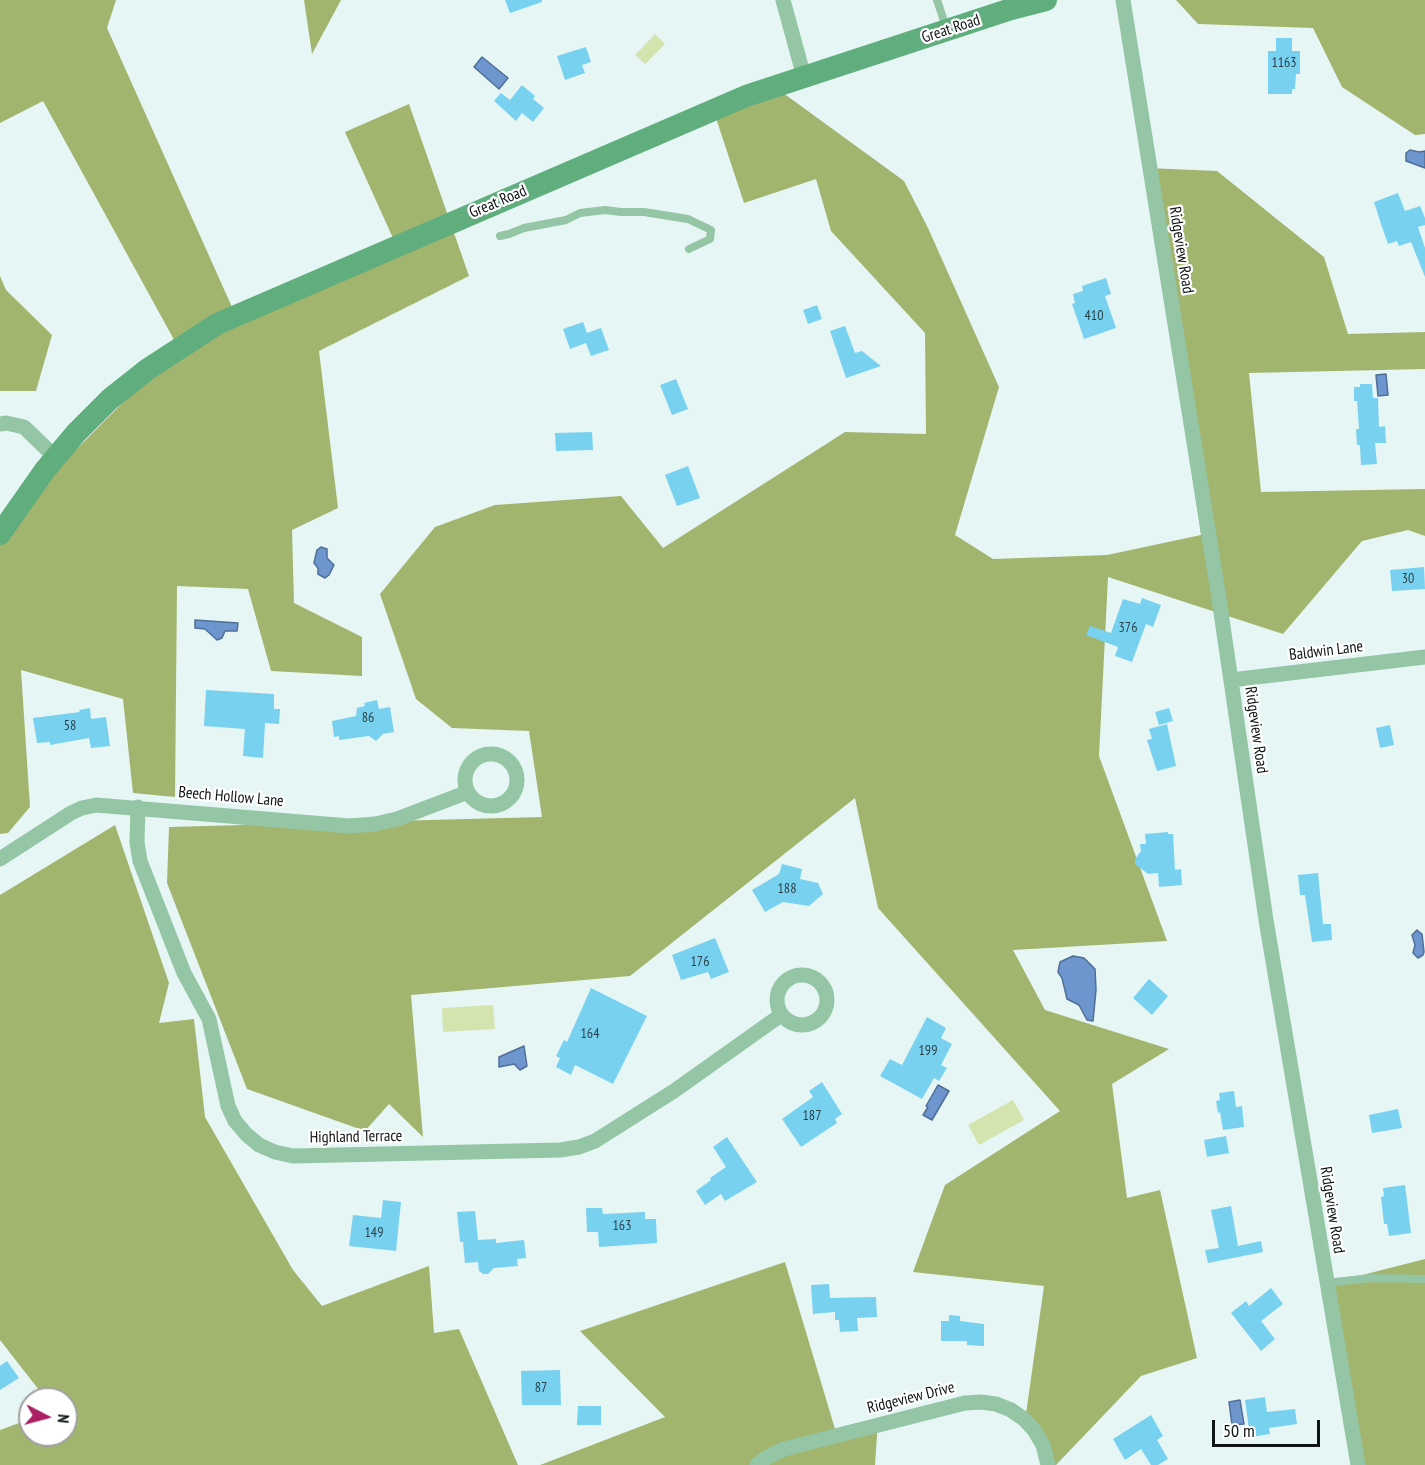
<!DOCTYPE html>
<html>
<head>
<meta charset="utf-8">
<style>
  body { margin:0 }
  #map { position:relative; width:1425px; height:1465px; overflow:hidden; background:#e6f6f4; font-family:"PT Sans Narrow",sans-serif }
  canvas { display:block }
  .north { position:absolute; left:18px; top:1387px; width:60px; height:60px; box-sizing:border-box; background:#fff; border:2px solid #9fa1a1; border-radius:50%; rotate:96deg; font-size:16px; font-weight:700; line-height:24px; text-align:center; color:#0e1313 }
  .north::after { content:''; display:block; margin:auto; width:21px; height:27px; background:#aa2062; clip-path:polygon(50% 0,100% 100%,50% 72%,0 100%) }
  .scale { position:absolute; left:1212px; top:1420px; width:108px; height:27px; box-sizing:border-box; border:3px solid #0e1313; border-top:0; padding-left:8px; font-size:18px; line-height:21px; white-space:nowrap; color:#0e1313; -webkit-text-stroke:4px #fff; paint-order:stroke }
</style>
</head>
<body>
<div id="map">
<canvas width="1425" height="1465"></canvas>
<div class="north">N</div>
<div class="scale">50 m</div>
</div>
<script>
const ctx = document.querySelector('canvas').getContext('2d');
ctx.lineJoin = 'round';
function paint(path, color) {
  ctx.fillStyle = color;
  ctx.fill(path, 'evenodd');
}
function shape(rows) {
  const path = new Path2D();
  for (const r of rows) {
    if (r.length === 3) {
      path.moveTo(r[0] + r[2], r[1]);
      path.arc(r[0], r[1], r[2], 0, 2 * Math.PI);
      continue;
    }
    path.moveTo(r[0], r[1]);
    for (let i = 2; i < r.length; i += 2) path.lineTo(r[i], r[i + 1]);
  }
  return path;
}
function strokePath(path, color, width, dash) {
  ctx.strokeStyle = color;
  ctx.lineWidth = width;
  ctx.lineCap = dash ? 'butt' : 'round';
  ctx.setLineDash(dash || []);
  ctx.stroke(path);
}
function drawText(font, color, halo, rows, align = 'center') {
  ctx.font = font + ' "PT Sans Narrow",sans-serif';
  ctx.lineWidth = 4.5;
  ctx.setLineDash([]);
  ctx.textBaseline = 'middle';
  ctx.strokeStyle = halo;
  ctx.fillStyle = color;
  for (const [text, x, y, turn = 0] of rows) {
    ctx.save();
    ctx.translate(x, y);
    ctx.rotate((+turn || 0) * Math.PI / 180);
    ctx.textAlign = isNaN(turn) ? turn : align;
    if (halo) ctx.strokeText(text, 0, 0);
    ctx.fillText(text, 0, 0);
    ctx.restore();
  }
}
const green = shape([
  [655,34,665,44,645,64,635,55],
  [493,1005,495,1029,443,1032,442,1008],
  [1013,1100,1024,1120,979,1145,968,1125]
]);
const forest = shape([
  [0,0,116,0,107,28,236,316,397,247,345,132,409,104,469,276,319,351,338,508,292,530,294,603,362,637,362,676,271,671,248,589,177,586,175,797,133,793,123,699,21,670,30,807,8,833,0,834,0,522,5,521,178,347,43,101,0,123],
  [304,0,341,0,312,54],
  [1176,0,1425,0,1425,134,1415,135,1342,87,1313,28,1198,24],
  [779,90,904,181,928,228,999,387,955,535,993,559,1107,555,1201,535,1147,168,1217,171,1324,257,1348,334,1425,332,1425,369,1249,373,1261,492,1425,489,1425,536,1408,530,1362,541,1283,634,1108,577,1099,756,1167,941,1013,950,1045,1010,1169,1049,1112,1084,1127,1198,1160,1190,1197,1358,1141,1376,1056,1465,1050,1465,1024,1428,1044,1286,913,1272,945,1185,1060,1111,878,908,855,798,630,976,411,995,423,1137,389,1104,365,1131,247,1089,167,883,169,827,542,817,529,731,452,728,416,699,380,594,435,527,495,505,621,496,663,548,845,432,926,434,925,333,831,231,816,179,744,203,713,109],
  [0,276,6,290,52,335,36,391,0,391],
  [115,825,169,983,159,1023,194,1019,205,1117,293,1270,322,1306,429,1266,434,1333,459,1329,518,1465,0,1465,0,1430,30,1419,30,1435,66,1435,66,1399,46,1399,0,1340,0,895],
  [1425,1259,1425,1465,1353,1465,1331,1283],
  [785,1262,835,1429,878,1421,875,1465,540,1465,665,1417,580,1331]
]);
const water = shape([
  [482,57,508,78,499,89,474,67,482,57],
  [1410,150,1419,152,1425,151,1425,168,1406,161,1406,153,1410,150],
  [1386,374,1388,395,1378,396,1376,375,1386,374],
  [321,547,327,549,327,558,334,565,329,575,325,578,318,574,318,568,314,563,317,550,321,547],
  [195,620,238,623,237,631,225,631,222,638,217,640,205,629,195,628,195,620],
  [1417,930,1422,934,1424,952,1423,955,1418,958,1413,953,1415,945,1412,935,1417,930],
  [1073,956,1084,958,1095,969,1096,990,1093,1021,1087,1020,1079,1005,1067,999,1062,978,1058,972,1060,962,1073,956],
  [524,1046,527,1066,520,1070,514,1064,499,1067,499,1057,524,1046],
  [938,1085,949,1091,932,1120,923,1115,928,1107,926,1106,938,1085],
  [1240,1400,1244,1424,1232,1425,1229,1402,1240,1400]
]);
const building = shape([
  [505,0,542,0,542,2,510,13],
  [1276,38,1292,38,1292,51,1300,51,1300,74,1296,74,1295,89,1292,89,1292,94,1268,94,1268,51,1276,51],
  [586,47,591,62,582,65,585,73,565,80,557,56],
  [522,85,535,96,533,99,544,108,533,122,522,113,516,121,494,101,501,93,510,100],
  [1398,193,1405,211,1420,206,1425,218,1425,225,1418,227,1425,248,1425,277,1411,242,1399,246,1397,241,1388,244,1382,227,1374,202],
  [1106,278,1111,294,1105,296,1116,328,1084,339,1072,304,1075,303,1073,294,1083,291,1082,286],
  [817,305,822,319,808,324,803,310],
  [583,322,587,333,601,328,609,350,591,356,586,343,570,349,563,329],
  [845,326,855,353,862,351,881,366,846,378,830,331],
  [676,379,688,409,672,415,660,385],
  [1360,384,1372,384,1373,398,1378,398,1379,427,1385,426,1386,443,1375,443,1377,464,1361,465,1360,445,1357,445,1356,429,1359,429,1357,401,1354,401,1354,387,1360,387],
  [592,432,593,450,556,451,555,433],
  [688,466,700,498,677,506,665,475],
  [1424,567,1425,589,1392,591,1390,570],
  [1142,598,1161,605,1153,627,1146,624,1132,662,1115,656,1118,647,1086,635,1090,626,1111,633,1123,599,1140,604],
  [206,690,274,694,274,709,280,709,279,724,265,723,263,758,243,756,245,729,204,726],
  [377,700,379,709,390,707,394,732,383,734,376,741,369,736,339,740,339,736,334,737,332,721,356,716,357,708,365,706,364,703],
  [90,708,91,719,106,717,110,746,91,748,89,738,50,745,50,742,37,743,33,718,80,712,79,710],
  [1169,708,1173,721,1159,725,1155,712],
  [1167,724,1176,766,1157,771,1147,740,1152,739,1149,729],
  [1390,725,1394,745,1380,748,1376,728],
  [1168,832,1168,834,1173,834,1175,870,1181,869,1182,885,1159,887,1158,873,1148,874,1135,864,1135,859,1141,851,1140,844,1146,844,1145,834],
  [782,864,802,869,800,879,818,883,823,894,809,906,783,902,765,912,752,890,779,874],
  [1318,873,1323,924,1331,924,1332,940,1312,942,1305,895,1300,895,1298,875],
  [715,938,729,972,711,979,708,972,681,980,672,955],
  [1149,979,1168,996,1152,1015,1133,998],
  [591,988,647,1016,613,1084,575,1065,571,1075,556,1067,560,1058,556,1056,564,1040,567,1042],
  [927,1017,946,1028,941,1038,952,1044,941,1065,947,1068,939,1081,934,1078,922,1099,880,1076,890,1059,902,1065],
  [822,1082,842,1114,835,1119,837,1123,801,1147,782,1119,813,1097,809,1091],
  [1234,1091,1236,1107,1242,1106,1244,1127,1223,1130,1220,1112,1218,1113,1216,1101,1220,1100,1219,1093],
  [1398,1109,1402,1128,1372,1133,1369,1115],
  [1226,1136,1229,1153,1207,1157,1204,1140],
  [727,1137,757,1182,725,1201,721,1194,705,1205,696,1191,711,1180,710,1178,726,1167,713,1147],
  [1405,1185,1411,1233,1389,1236,1387,1224,1384,1224,1381,1197,1384,1196,1383,1188],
  [383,1200,401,1202,396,1251,349,1246,353,1215,381,1218],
  [1231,1206,1238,1246,1261,1241,1263,1252,1208,1263,1205,1250,1219,1248,1211,1210],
  [586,1208,602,1208,603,1214,645,1212,645,1219,656,1219,657,1243,599,1247,598,1232,587,1232],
  [475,1211,478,1240,496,1239,496,1243,524,1240,526,1258,517,1259,518,1266,494,1268,488,1274,483,1274,479,1271,478,1262,465,1263,463,1242,460,1242,457,1212],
  [829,1284,830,1298,876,1297,877,1317,857,1318,858,1331,840,1332,839,1320,835,1320,835,1312,813,1314,811,1285],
  [1271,1288,1283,1304,1261,1321,1275,1339,1261,1351,1231,1313,1246,1301,1249,1306],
  [949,1315,960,1316,960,1321,984,1324,984,1346,967,1345,967,1341,941,1341,941,1321,949,1321],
  [7,1361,19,1378,0,1390,0,1366],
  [560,1370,561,1405,522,1405,521,1371],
  [1265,1397,1267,1412,1295,1409,1297,1424,1269,1428,1270,1434,1250,1437,1245,1400],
  [578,1406,601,1406,601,1425,577,1425],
  [1151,1415,1163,1436,1157,1440,1168,1459,1158,1465,1151,1465,1141,1449,1125,1460,1113,1439]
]);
const lane = shape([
  [937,0,946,27],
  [500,236,509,234,524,228,566,220,580,213,605,210,621,212,644,212,688,219,711,230,710,239,689,249],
  [1326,1283,1371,1278,1425,1279]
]);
const street = shape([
  [783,0,804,77],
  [1123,0,1218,592,1266,920,1358,1465],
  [0,424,6,423,24,427,55,457],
  [1231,680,1425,657],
  [491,780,26],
  [138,807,137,842,140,861,184,973,209,1019,228,1106,235,1121,246,1134,259,1145,275,1152,293,1156,560,1150,579,1147,595,1141,674,1091,781,1015],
  [0,859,71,813,82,808,96,805,349,826,375,824,397,819,468,792],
  [802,1000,25],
  [757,1465,766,1458,784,1449,965,1403,981,1402,996,1404,1011,1410,1024,1419,1034,1430,1043,1445,1048,1465]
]);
const secondary = shape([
  [0,534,45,470,76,433,110,399,148,369,217,324,746,96,1011,9,1046,0]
]);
const numberNames = [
  ["1163",1284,63],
  ["410",1094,316],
  ["30",1408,579],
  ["376",1128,628],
  ["86",368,718],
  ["58",70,726],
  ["188",787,889],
  ["176",700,962],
  ["164",590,1034],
  ["199",928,1051],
  ["187",812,1116],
  ["163",622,1226],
  ["149",374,1233],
  ["87",541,1388]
];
const streetNames = [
  ["Great Road",951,29,-18],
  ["Great Road",498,202,-23],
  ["Ridgeview Road",1181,250,81],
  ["Baldwin Lane",1326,651,-7],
  ["Ridgeview Road",1256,730,82],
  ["Beech Hollow Lane",231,797,5],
  ["Highland Terrace",356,1137,-1],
  ["Ridgeview Road",1332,1210,81],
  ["Ridgeview Drive",911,1398,-14]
];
paint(green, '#d4e4ae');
paint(forest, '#a2b56f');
paint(water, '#6d96ce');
strokePath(water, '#506f96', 1.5);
paint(building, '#79d1f0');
strokePath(lane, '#94c5a4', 8);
strokePath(street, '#94c5a4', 15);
strokePath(secondary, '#60ae7d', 22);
drawText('14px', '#29424a', null, numberNames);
drawText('16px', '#0e1313', '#fff', streetNames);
</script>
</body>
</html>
